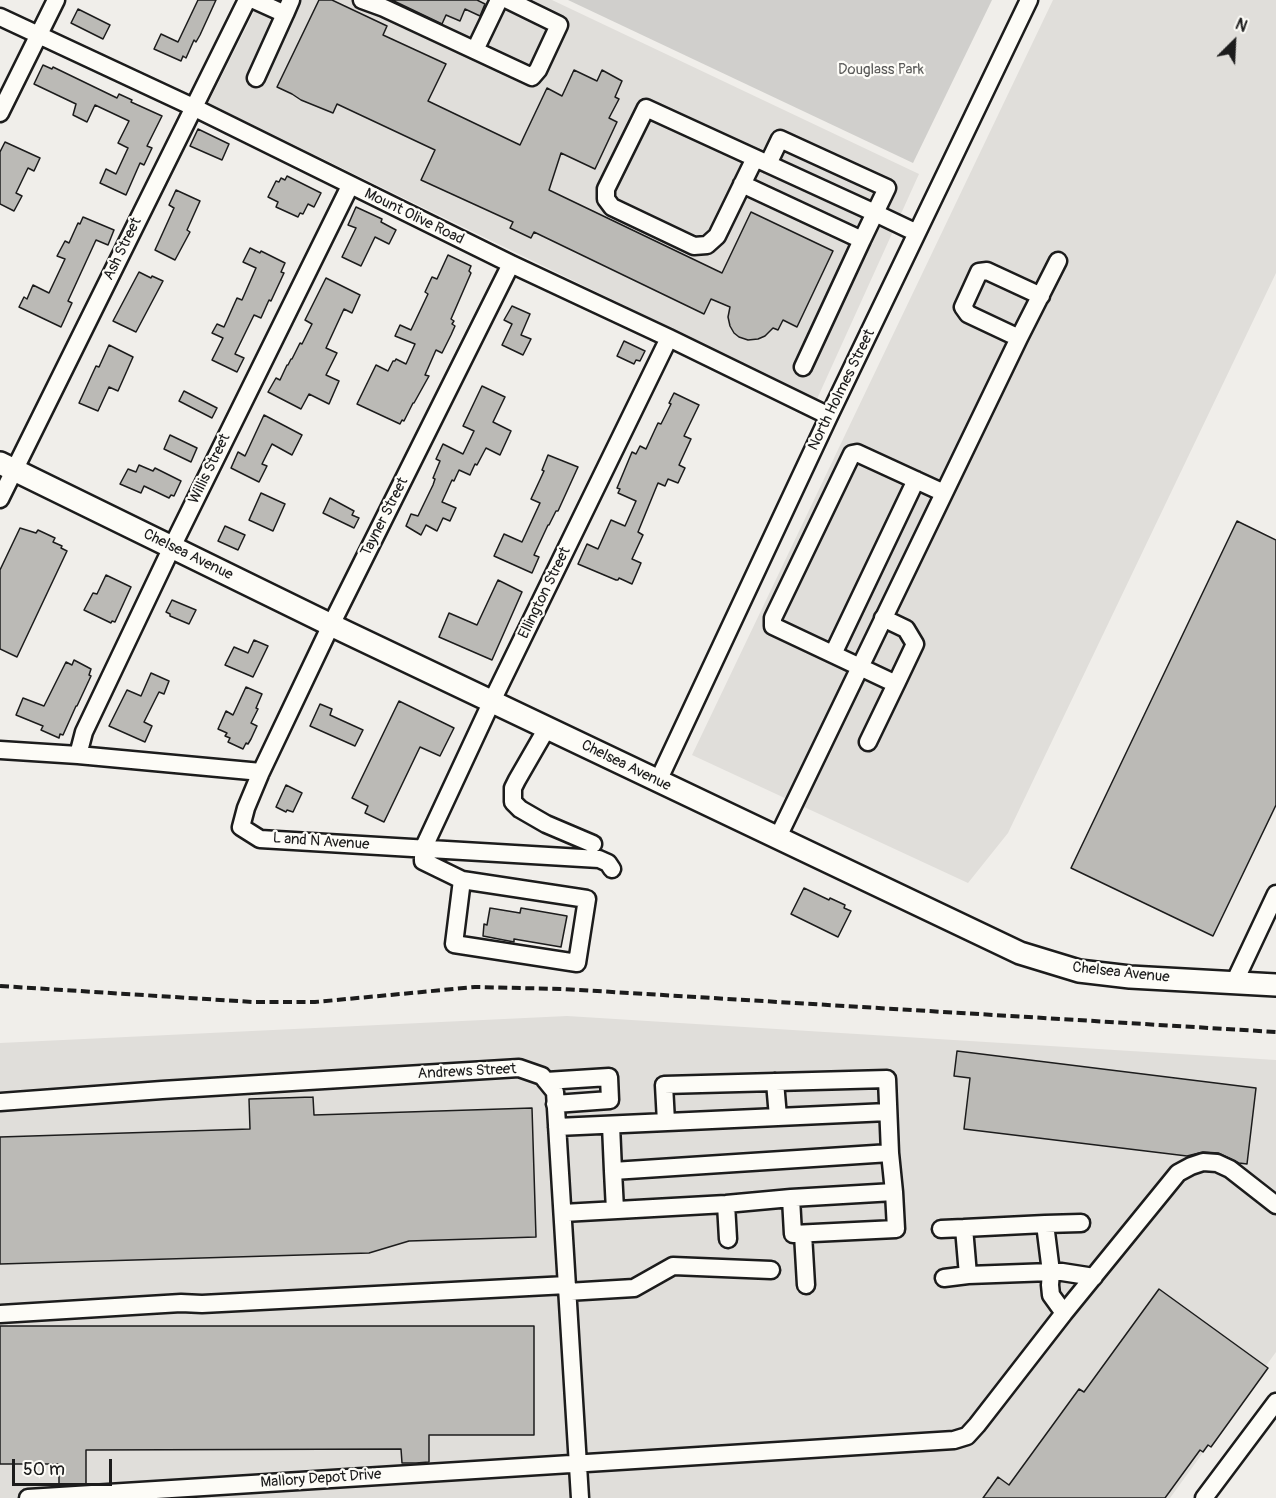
<!DOCTYPE html>
<html>
<head>
<meta charset="utf-8">
<style>
  body { margin:0 }
  #map { position:relative; width:1276px; height:1498px; overflow:hidden; background:#f0eeea; font-family:Pangolin,sans-serif }
  canvas { display:block }
  .north { position:absolute; left:1204px; top:12px; width:60px; height:60px; -webkit-text-stroke:4px #fdfcf7; paint-order:stroke; rotate:24deg; font-size:16px; font-weight:700; line-height:24px; text-align:center; color:#1c1c1c }
  .north::after { content:''; display:block; margin:auto; width:21px; height:27px; background:#1c1c1c; clip-path:polygon(50% 0,100% 100%,50% 72%,0 100%) }
  .scale { position:absolute; left:12px; top:1459px; width:100px; height:27px; box-sizing:border-box; border:3px solid #1c1c1c; border-top:0; padding-left:8px; font-size:18px; line-height:21px; white-space:nowrap; color:#1c1c1c; -webkit-text-stroke:4px #fdfcf7; paint-order:stroke }
</style>
</head>
<body>
<div id="map">
<canvas width="1276" height="1498"></canvas>
<div class="north">N</div>
<div class="scale">50 m</div>
</div>
<script>
const ctx = document.querySelector('canvas').getContext('2d');
ctx.lineJoin = 'round';
function paint(path, color) {
  ctx.fillStyle = color;
  ctx.fill(path, 'evenodd');
}
function shape(rows) {
  const path = new Path2D();
  for (const r of rows) {
    path.moveTo(r[0], r[1]);
    for (let i = 2; i < r.length; i += 2) path.lineTo(r[i], r[i + 1]);
  }
  return path;
}
function strokePath(path, color, width, dash) {
  ctx.strokeStyle = color;
  ctx.lineWidth = width;
  ctx.lineCap = dash ? 'butt' : 'round';
  ctx.setLineDash(dash || []);
  ctx.stroke(path);
}
function drawText(font, color, halo, rows, align = 'center') {
  ctx.font = font + ' Pangolin,sans-serif';
  ctx.lineWidth = 4.5;
  ctx.setLineDash([]);
  ctx.textBaseline = 'middle';
  ctx.strokeStyle = halo;
  ctx.fillStyle = color;
  for (const [text, x, y, turn = 0] of rows) {
    ctx.save();
    ctx.translate(x, y);
    ctx.rotate((+turn || 0) * Math.PI / 180);
    ctx.textAlign = isNaN(turn) ? turn : align;
    if (halo) ctx.strokeText(text, 0, 0);
    ctx.fillText(text, 0, 0);
    ctx.restore();
  }
}
const built = shape([
  [260,0,552,0,919,174,817,399,208,103],
  [1053,0,1276,0,1276,273,1008,833,968,883,692,755],
  [567,1016,1276,1060,1276,1352,1170,1498,0,1498,0,1043]
]);
const green = shape([
  [568,0,992,0,913,163]
]);
const building = shape([
  [198,0,216,0,200,35,196,42,194,40,186,58,183,56,181,61,154,49,161,34,178,42,198,0],
  [319,0,332,0,387,26,383,35,446,64,428,101,520,145,547,88,562,96,574,70,597,81,602,70,622,81,615,97,619,99,609,118,617,122,595,169,561,153,549,190,722,273,751,212,833,251,797,327,783,320,778,330,773,328,765,336,758,339,748,340,739,337,734,333,730,326,728,317,730,307,711,299,704,314,534,232,531,238,510,228,513,222,421,180,435,150,337,104,333,113,301,100,292,94,277,87,319,0],
  [392,0,477,0,485,4,480,16,465,9,460,21,446,15,442,24,392,0],
  [78,9,110,25,103,39,71,23,78,9],
  [43,65,52,69,53,67,117,98,119,94,132,100,131,102,162,116,147,146,152,148,144,165,140,163,126,195,100,183,106,169,116,174,128,148,118,143,129,121,95,105,87,122,73,115,76,104,34,84,43,65],
  [198,129,229,144,222,160,190,146,198,129],
  [5,142,40,158,34,171,28,168,16,193,22,196,14,211,0,204,0,152,5,142],
  [287,176,321,193,314,207,308,204,303,214,300,213,298,217,276,207,278,202,268,197,276,181,279,182,281,178,285,180,287,176],
  [176,190,200,201,187,230,190,232,175,260,155,250,174,208,169,205,176,190],
  [356,207,382,219,381,222,396,230,389,244,375,237,361,266,342,257,356,228,348,225,356,207],
  [83,217,114,230,108,245,96,240,68,301,72,303,61,327,19,307,24,297,27,299,33,285,49,293,65,259,57,256,65,241,69,243,78,223,80,224,83,217],
  [250,248,260,253,261,251,285,263,281,272,284,273,271,301,269,300,261,318,254,315,235,354,244,358,237,372,212,360,223,338,212,333,217,324,224,327,237,298,242,300,256,268,243,262,250,248],
  [448,255,471,266,469,271,471,273,451,319,454,321,452,324,455,326,451,335,442,353,436,350,425,375,429,376,414,403,413,403,404,421,402,420,400,424,357,404,376,365,388,371,393,361,395,361,396,359,406,364,415,344,395,336,400,325,411,330,428,294,425,292,432,277,437,279,448,255],
  [139,272,151,278,152,276,163,281,136,332,113,321,139,272],
  [326,278,360,295,352,313,344,309,326,348,337,353,326,375,339,381,329,404,309,394,301,409,268,392,276,378,280,380,287,365,288,365,291,359,292,359,300,343,302,344,312,324,305,320,326,278],
  [512,306,530,314,521,335,531,339,523,355,502,345,512,324,504,320,512,306],
  [624,341,645,351,640,361,636,360,634,364,617,356,624,341],
  [109,345,133,357,118,391,109,387,98,411,79,403,96,366,99,367,109,345],
  [482,386,505,397,493,422,511,431,500,455,486,448,477,465,475,464,470,475,459,470,454,481,452,480,442,502,456,508,450,521,443,518,437,531,426,525,421,535,406,526,411,514,418,516,433,485,435,479,433,478,440,461,436,459,443,444,463,454,474,431,463,426,482,386],
  [184,391,217,408,212,418,179,401,184,391],
  [674,393,699,405,684,436,691,439,679,465,685,468,678,483,668,479,665,486,658,483,638,532,643,535,632,559,641,563,632,584,619,578,618,580,616,580,578,564,587,544,598,549,611,520,625,526,636,501,618,493,620,489,617,488,632,452,636,454,640,446,646,449,658,423,661,424,671,404,669,403,674,393],
  [264,415,302,435,292,455,272,444,262,464,267,466,259,482,231,468,238,452,245,456,264,415],
  [170,435,197,448,191,462,164,449,170,435],
  [548,455,578,467,558,511,556,511,549,525,548,525,534,555,539,557,532,573,494,556,504,534,522,542,540,503,531,499,544,471,542,470,548,455],
  [139,465,153,471,155,468,181,481,174,496,171,495,169,498,144,486,141,493,120,484,128,469,136,472,139,465],
  [261,493,285,504,273,531,249,520,261,493],
  [330,498,354,511,352,515,359,518,354,528,323,513,330,498],
  [1237,521,1276,540,1276,805,1213,936,1071,868,1237,521],
  [225,526,245,535,238,550,218,541,225,526],
  [20,528,36,533,38,530,55,538,53,542,62,546,61,548,67,551,17,657,0,649,0,570,20,528],
  [106,575,131,587,115,622,112,621,111,623,84,610,93,593,97,594,106,575],
  [498,580,522,592,492,660,439,637,449,613,477,625,498,580],
  [172,600,196,610,189,624,170,616,170,614,166,612,172,600],
  [254,640,268,646,253,677,225,665,234,647,248,653,254,640],
  [74,660,91,669,89,675,91,676,77,706,76,706,63,735,60,734,59,738,41,730,43,726,16,715,23,698,44,706,66,662,72,665,74,660],
  [151,673,169,681,164,694,159,692,144,722,152,726,145,742,109,726,127,690,141,696,151,673],
  [246,687,262,694,256,708,258,709,251,723,257,726,251,739,248,744,246,743,243,749,228,742,230,738,225,736,227,733,218,729,226,711,233,715,246,687],
  [399,701,454,728,440,756,420,747,384,822,365,813,368,806,352,798,399,701],
  [320,704,332,709,330,715,363,730,355,746,310,726,320,704],
  [286,785,302,793,293,812,287,810,286,812,276,807,286,785],
  [804,888,829,900,830,898,845,905,844,908,851,911,838,937,791,914,804,888],
  [490,908,520,913,521,908,567,916,561,947,514,939,514,942,483,936,484,924,487,925,490,908],
  [957,1051,1256,1088,1247,1164,1239,1163,1218,1153,1203,1152,1187,1156,964,1129,970,1078,954,1076,957,1051],
  [313,1097,314,1115,532,1108,536,1237,409,1241,369,1253,0,1264,0,1137,250,1129,249,1099,313,1097],
  [1159,1289,1268,1368,1211,1447,1208,1445,1203,1452,1200,1450,1165,1498,983,1498,998,1477,1009,1485,1079,1389,1084,1392,1159,1289],
  [0,1326,534,1326,534,1435,429,1435,429,1462,416,1463,402,1463,401,1449,86,1450,86,1484,59,1485,59,1464,0,1464,0,1326]
]);
const minor = shape([
  [254,0,285,14,291,0],
  [362,0,384,8,532,77,538,70,559,25,508,0],
  [0,17,193,107,511,264,669,338,829,416],
  [475,50,499,0],
  [256,78,285,14],
  [0,113,56,0],
  [755,158,717,236,707,245,694,246,612,207,606,199,606,189,646,108,755,158,875,213,917,233],
  [742,184,862,240,887,188,780,139,768,164],
  [511,264,331,625,261,772,246,808,241,827,260,839,599,859,608,863,612,869],
  [1019,338,968,314,963,307,979,272,987,271,1041,296],
  [803,367,862,240],
  [0,499,247,0],
  [883,618,906,629,915,644,896,684],
  [833,654,916,480],
  [547,728,517,780,513,788,513,802,520,809,546,824,593,844],
  [868,742,896,684,773,626,773,618,852,454,857,453,944,493],
  [0,750,78,755,261,772],
  [78,755,84,732,172,547,350,186],
  [658,781,829,416,1029,0],
  [777,839,1019,338,1058,261],
  [462,880,454,944,577,963,587,899,462,880,423,861,423,849,492,701,669,338],
  [1234,983,1276,894],
  [546,1081,609,1077,610,1100,555,1104],
  [775,1082,778,1117],
  [0,1102,162,1090,519,1068,542,1076,555,1092,580,1498],
  [611,1125,613,1171,890,1153,887,1079,664,1085,666,1122],
  [557,1127,888,1112],
  [890,1153,894,1192],
  [613,1171,615,1210],
  [726,1204,728,1239],
  [563,1213,726,1204,791,1198,894,1192,896,1229,793,1234,791,1198],
  [1045,1224,1081,1223],
  [941,1229,964,1228],
  [803,1234,806,1285],
  [944,1278,968,1275],
  [567,1292,634,1288,673,1266,771,1270],
  [1064,1313,1051,1295,1050,1285,1051,1272,1045,1224,964,1228,968,1275,1051,1272,1062,1272,1094,1277],
  [0,1314,181,1303,202,1304,567,1285],
  [28,1498,954,1440,967,1436,977,1425,1064,1313,1178,1173,1191,1166,1203,1162,1217,1163,1230,1169,1276,1205],
  [1204,1498,1276,1402]
]);
const major = shape([
  [0,463,331,625,1020,953,1079,971,1130,977,1276,985]
]);
const rail = shape([
  [0,986,253,1002,315,1002,475,987,563,989,1276,1032]
]);
const parkNames = [
  ["Douglass Park",881,70]
];
const streetNames = [
  ["Mount Olive Road",414,217,26],
  ["Ash Street",123,249,-64],
  ["North Holmes Street",842,390,-64],
  ["Willis Street",210,469,-64],
  ["Tayner Street",385,517,-63],
  ["Chelsea Avenue",188,555,26],
  ["Ellington Street",545,593,-64],
  ["Chelsea Avenue",626,766,26],
  ["L and N Avenue",321,842,4],
  ["Chelsea Avenue",1121,973,6],
  ["Andrews Street",467,1072,-3],
  ["Mallory Depot Drive",321,1479,-4]
];
paint(built, '#e0deda');
paint(green, '#d0cfcc');
paint(building, '#bbbab6');
strokePath(building, '#1c1c1c', 1.5);
strokePath(minor, '#1c1c1c', 21);
strokePath(major, '#1c1c1c', 26);
strokePath(minor, '#fdfcf7', 16);
strokePath(major, '#fdfcf7', 21);
strokePath(rail, '#1c1c1c', 4, [9, 4.5]);
drawText('15px', '#5b5b5a', '#fdfcf7', parkNames);
drawText('15px', '#1c1c1c', '#fdfcf7', streetNames);
</script>
</body>
</html>
